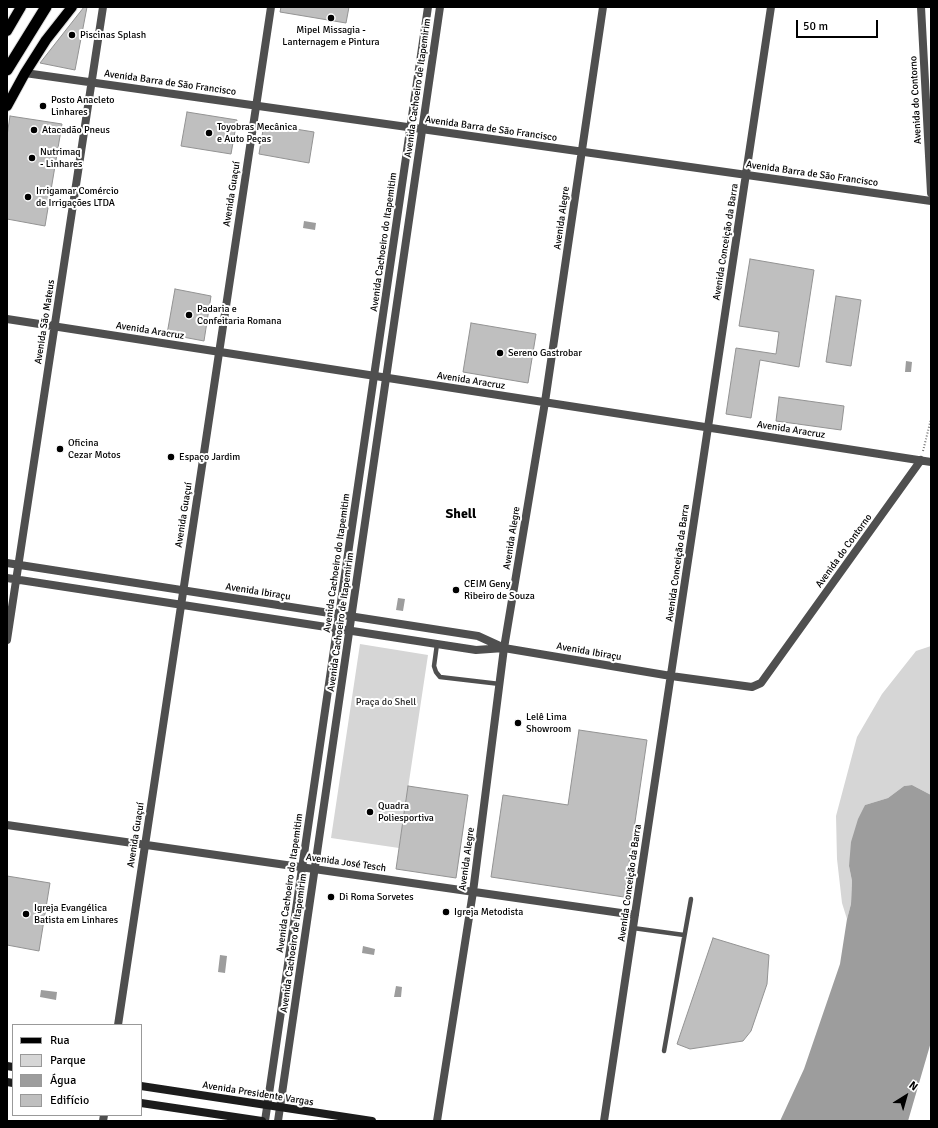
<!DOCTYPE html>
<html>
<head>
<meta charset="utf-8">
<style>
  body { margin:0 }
  #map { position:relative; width:938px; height:1128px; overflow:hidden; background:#fff; font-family:Signika,sans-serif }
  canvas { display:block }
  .frame { position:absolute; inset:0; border:8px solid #000; pointer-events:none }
  .legend { position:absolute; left:12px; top:1024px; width:130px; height:92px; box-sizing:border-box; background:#fff; border:1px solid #999; margin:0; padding:5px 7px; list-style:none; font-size:12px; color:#000 }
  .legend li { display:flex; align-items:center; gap:8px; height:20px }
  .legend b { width:20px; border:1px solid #999 }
  .north { position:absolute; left:886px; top:1076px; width:40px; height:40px; -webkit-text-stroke:3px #fff; paint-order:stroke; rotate:37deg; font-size:11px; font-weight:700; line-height:16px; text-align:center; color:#000 }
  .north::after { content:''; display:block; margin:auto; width:14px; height:18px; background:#000; clip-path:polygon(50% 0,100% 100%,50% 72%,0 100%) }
  .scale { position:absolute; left:796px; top:20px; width:82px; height:18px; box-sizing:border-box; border:2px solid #000; border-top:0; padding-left:5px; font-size:12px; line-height:14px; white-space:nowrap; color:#000; -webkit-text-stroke:3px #fff; paint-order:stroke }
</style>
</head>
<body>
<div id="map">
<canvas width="938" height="1128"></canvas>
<div class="frame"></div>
<ul class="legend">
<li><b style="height:5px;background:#000"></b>Rua</li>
<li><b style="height:11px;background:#d6d6d6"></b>Parque</li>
<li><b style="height:11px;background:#9d9d9d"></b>Água</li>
<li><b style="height:11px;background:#bfbfbf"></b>Edifício</li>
</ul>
<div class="north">N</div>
<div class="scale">50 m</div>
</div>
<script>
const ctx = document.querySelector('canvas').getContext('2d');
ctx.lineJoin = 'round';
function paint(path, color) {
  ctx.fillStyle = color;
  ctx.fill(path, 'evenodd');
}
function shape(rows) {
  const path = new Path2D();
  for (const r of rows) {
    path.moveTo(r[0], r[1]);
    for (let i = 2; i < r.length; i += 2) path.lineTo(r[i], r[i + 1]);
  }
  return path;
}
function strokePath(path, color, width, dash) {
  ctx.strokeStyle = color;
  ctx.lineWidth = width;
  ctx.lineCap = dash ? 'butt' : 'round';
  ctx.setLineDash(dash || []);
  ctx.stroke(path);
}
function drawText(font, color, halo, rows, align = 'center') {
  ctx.font = font + ' Signika,sans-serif';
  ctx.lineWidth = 4;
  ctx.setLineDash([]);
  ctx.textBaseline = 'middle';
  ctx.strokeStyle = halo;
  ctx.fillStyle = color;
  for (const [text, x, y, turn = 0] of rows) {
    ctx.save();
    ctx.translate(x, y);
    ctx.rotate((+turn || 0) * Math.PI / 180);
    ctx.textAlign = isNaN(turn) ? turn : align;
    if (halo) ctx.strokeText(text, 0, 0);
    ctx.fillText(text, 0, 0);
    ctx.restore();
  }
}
const green = shape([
  [360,644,428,655,399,848,331,838],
  [931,646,931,795,912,785,904,786,888,798,865,805,849,866,852,881,851,904,847,919,842,903,837,859,836,816,857,737,882,694,916,651]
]);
const water = shape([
  [304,221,316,223,315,230,303,228],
  [906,361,912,362,911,372,905,372],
  [398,598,405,599,403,611,396,610],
  [912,785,931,795,931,1042,908,1121,780,1121,804,1069,840,964,847,919,851,904,852,881,849,866,851,842,858,819,865,805,888,798,904,786],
  [363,946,375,949,374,955,362,953],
  [220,955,227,956,225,973,218,972],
  [396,986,402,987,401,997,394,997],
  [41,990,57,992,56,1000,40,997]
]);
const building = shape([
  [84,7,87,7,75,70,40,63,84,7],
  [281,7,349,7,346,23,280,12,281,7],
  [187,112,237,120,231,154,181,146,187,112],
  [10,116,62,124,45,226,7,219,7,136,10,116],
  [264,124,314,132,309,163,259,154,264,124],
  [750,259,814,270,799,367,760,360,751,418,726,414,736,348,776,354,779,332,739,326,750,259],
  [175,289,211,296,204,341,167,334,175,289],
  [836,296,861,300,851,366,826,362,836,296],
  [471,323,536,334,528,383,463,372,471,323],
  [779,397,844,406,841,430,776,421,779,397],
  [579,730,647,740,624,897,491,877,503,795,568,805,579,730],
  [408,786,468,795,456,878,396,869,408,786],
  [7,876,50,883,39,951,7,945,7,876],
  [713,938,769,955,767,984,751,1031,743,1041,690,1049,677,1044,713,938]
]);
const path = shape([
  [923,451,931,419]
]);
const service = shape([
  [437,644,434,666,436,672,440,677,500,684],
  [633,928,684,935],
  [664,1051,691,899]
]);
const minor = shape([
  [921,7,931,193],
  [25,73,931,201],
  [7,319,931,462],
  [7,563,478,636,502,647],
  [7,578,476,650,504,648,671,676,752,687,761,683,921,460],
  [7,640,103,7],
  [7,825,635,915],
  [118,1025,271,7],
  [103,1121,104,1115],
  [437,1121,473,892,504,648,545,402,603,7],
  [604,1121,771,7]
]);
const tertiary = shape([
  [265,1121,428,7],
  [278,1121,440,7]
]);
const secondary = shape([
  [7,1066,13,1067],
  [7,1082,13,1083],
  [141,1086,372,1121],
  [141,1103,262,1121]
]);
const primary = shape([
  [7,31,21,7],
  [7,106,25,73,46,40,72,7]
]);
const trunk = shape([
  [7,70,46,7]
]);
const markers = [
  [331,18,4,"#000"],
  [72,35,4,"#000"],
  [43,106,4,"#000"],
  [34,130,4,"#000"],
  [209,133,4,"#000"],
  [32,158,4,"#000"],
  [28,197,4,"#000"],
  [189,315,4,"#000"],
  [500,353,4,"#000"],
  [60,449,4,"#000"],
  [171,457,4,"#000"],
  [456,590,4,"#000"],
  [518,723,4,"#000"],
  [370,812,4,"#000"],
  [331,897,4,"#000"],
  [446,912,4,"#000"],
  [26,914,4,"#000"]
];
const poiNames = [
  ["Mipel Missagia -",331,30,"center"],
  ["Lanternagem e Pintura",331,42,"center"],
  ["Piscinas Splash",80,35],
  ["Posto Anacleto",51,100],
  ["Linhares",51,112],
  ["Toyobras Mecânica",217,127],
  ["e Auto Peças",217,139],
  ["Atacadão Pneus",42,130],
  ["Nutrimaq",40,152],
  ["- Linhares",40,164],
  ["Irrigamar Comércio",36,191],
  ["de Irrigações LTDA",36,203],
  ["Padaria e",197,309],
  ["Confeitaria Romana",197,321],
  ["Sereno Gastrobar",508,353],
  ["Oficina",68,443],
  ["Cezar Motos",68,455],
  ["Espaço Jardim",179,457],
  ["CEIM Geny",464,584],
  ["Ribeiro de Souza",464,596],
  ["Lelê Lima",526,717],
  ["Showroom",526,729],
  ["Quadra",378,806],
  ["Poliesportiva",378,818],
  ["Di Roma Sorvetes",339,897],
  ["Igreja Evangélica",34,908],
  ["Batista em Linhares",34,920],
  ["Igreja Metodista",454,912]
];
const streetNames = [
  ["Avenida Barra de São Francisco",170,83,8],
  ["Avenida Cachoeiro de Itapemirim",418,88,-82],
  ["Avenida do Contorno",916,100,-93],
  ["Avenida Barra de São Francisco",491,129,8],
  ["Avenida Barra de São Francisco",812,174,8],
  ["Avenida Guaçuí",232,194,-81],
  ["Avenida Alegre",562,218,-82],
  ["Avenida Cachoeiro do Itapemitim",384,242,-82],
  ["Avenida Conceição da Barra",726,242,-81],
  ["Avenida São Mateus",45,322,-81],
  ["Avenida Aracruz",150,331,9],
  ["Avenida Aracruz",471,381,9],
  ["Avenida Aracruz",791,430,9],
  ["Avenida Guaçuí",184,515,-81],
  ["Avenida Alegre",512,538,-81],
  ["Avenida do Contorno",844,551,-54],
  ["Avenida Cachoeiro do Itapemitim",337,563,-82],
  ["Avenida Conceição da Barra",678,563,-82],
  ["Avenida Ibiraçu",258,592,9],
  ["Avenida Cachoeiro de Itapemirim",341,622,-82],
  ["Avenida Ibiraçu",589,652,10],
  ["Avenida Guaçuí",136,835,-81],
  ["Avenida Alegre",467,859,-82],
  ["Avenida José Tesch",346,863,8],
  ["Avenida Cachoeiro do Itapemitim",290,883,-82],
  ["Avenida Conceição da Barra",630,883,-82],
  ["Avenida Cachoeiro de Itapemirim",294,943,-82],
  ["Avenida Presidente Vargas",258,1094,9]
];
const parkNames = [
  ["Praça do Shell",386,702]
];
const districtNames = [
  ["Shell",461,514]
];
paint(green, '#d6d6d6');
paint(water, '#9d9d9d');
paint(building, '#bfbfbf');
strokePath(building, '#939393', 1);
strokePath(primary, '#dbdbdb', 12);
strokePath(trunk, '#dbdbdb', 13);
strokePath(path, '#717171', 2, [1, 2]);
strokePath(service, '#4f4f4f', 4.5);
strokePath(minor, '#4f4f4f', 8);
strokePath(tertiary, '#4f4f4f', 8);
strokePath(secondary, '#1c1c1c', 8);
strokePath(primary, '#000', 10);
strokePath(trunk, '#000', 11);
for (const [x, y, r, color] of markers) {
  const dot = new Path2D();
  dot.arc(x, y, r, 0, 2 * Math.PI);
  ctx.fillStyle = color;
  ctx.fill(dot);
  strokePath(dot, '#fff', 1.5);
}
drawText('10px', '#000', '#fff', poiNames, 'left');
drawText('10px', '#000', '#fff', streetNames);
drawText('10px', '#2d2d2d', '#fff', parkNames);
drawText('bold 14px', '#000', '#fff', districtNames);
</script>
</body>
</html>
